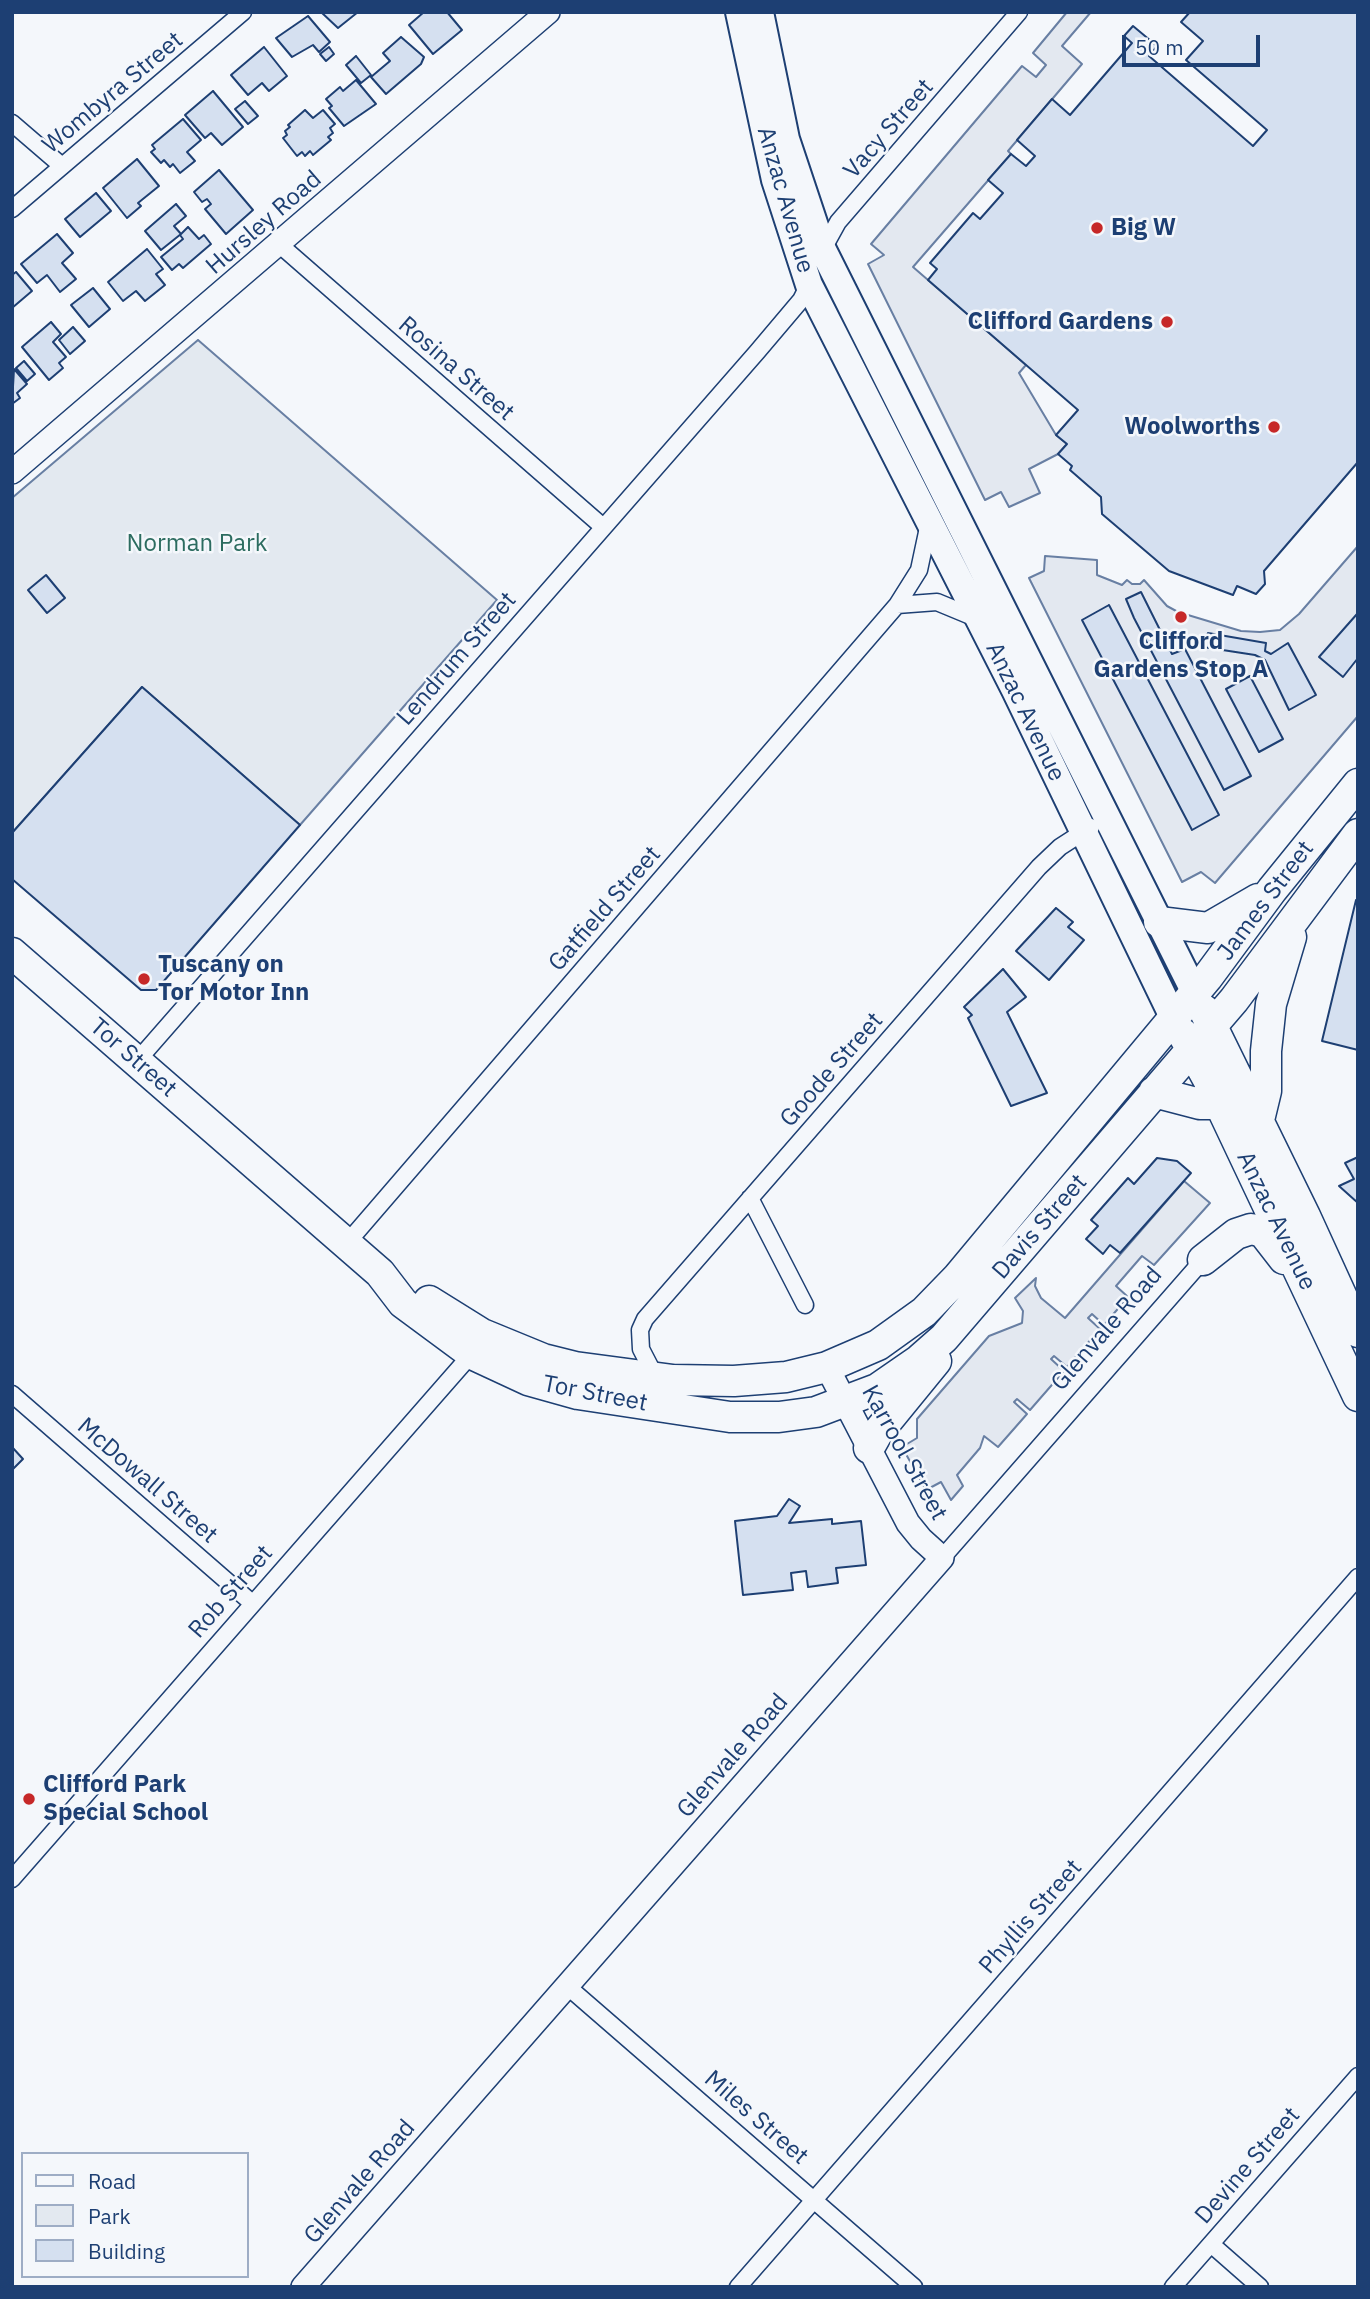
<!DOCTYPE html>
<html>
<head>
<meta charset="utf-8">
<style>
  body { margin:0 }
  #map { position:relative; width:1370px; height:2299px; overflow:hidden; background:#f4f7fb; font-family:"IBM Plex Sans",sans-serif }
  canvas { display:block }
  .frame { position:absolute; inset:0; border:14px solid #1d3f73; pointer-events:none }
  .legend { position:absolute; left:21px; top:2152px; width:228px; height:126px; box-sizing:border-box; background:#f4f7fb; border:2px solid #9eadc5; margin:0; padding:9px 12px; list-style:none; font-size:21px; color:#1d3f73 }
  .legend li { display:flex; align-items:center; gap:14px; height:35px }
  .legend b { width:35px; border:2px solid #9eadc5 }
  .scale { position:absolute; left:1122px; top:35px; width:138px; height:32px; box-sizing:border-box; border:4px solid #1d3f73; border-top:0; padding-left:9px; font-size:21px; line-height:24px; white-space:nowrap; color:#1d3f73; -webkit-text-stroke:5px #f4f7fb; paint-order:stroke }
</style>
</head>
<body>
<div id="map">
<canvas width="1370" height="2299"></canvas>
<div class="frame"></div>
<ul class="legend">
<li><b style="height:9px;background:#f4f7fb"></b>Road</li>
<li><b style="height:19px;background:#e3e9f0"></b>Park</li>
<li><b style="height:19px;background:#d5e0f0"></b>Building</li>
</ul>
<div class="scale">50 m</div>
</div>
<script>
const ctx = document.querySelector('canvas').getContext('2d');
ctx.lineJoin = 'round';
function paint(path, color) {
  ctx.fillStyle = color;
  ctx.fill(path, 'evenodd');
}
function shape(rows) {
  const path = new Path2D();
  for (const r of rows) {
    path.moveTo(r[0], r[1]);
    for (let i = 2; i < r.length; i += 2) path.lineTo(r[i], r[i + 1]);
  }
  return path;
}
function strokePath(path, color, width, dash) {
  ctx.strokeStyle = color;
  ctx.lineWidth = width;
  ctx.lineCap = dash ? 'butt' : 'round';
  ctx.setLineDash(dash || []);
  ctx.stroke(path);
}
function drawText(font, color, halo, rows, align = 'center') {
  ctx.font = font + ' "IBM Plex Sans",sans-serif';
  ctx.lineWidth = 5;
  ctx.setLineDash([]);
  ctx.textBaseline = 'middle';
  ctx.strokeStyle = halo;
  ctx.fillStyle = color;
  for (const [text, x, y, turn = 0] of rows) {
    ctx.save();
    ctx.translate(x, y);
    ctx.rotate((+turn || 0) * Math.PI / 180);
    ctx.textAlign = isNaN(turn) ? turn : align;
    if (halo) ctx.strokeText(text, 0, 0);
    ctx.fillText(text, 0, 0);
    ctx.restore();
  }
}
const green = shape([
  [198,340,497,600,300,825,142,687,12,833,12,498,198,340]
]);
const parking = shape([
  [1067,12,1091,12,1062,46,1082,64,1008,151,1011,154,913,267,1026,365,1019,373,1056,435,1067,444,1058,454,1029,469,1040,493,1009,507,1001,492,985,500,868,264,884,255,871,244,1022,66,1036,77,1046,65,1033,53,1067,12],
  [1358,546,1358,716,1215,883,1201,872,1182,882,1029,578,1044,571,1045,556,1097,560,1097,575,1122,585,1127,580,1132,584,1140,584,1144,580,1167,606,1178,612,1241,631,1260,632,1280,630,1299,614,1358,546],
  [1184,1181,1210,1203,1154,1265,1142,1256,1116,1286,1128,1297,1104,1325,1092,1314,1088,1318,1100,1329,1067,1367,1054,1356,1051,1359,1064,1371,1030,1410,1017,1399,1014,1402,1027,1414,998,1447,984,1436,980,1448,957,1475,963,1486,951,1500,941,1482,926,1490,902,1447,917,1438,917,1419,989,1336,1022,1323,1023,1311,1015,1298,1036,1278,1035,1286,1041,1298,1065,1318,1184,1181]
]);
const building = shape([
  [321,12,358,12,338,28,321,12],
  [424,12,447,12,462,30,433,54,409,25,424,12],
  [1190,12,1358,12,1358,462,1264,571,1265,584,1256,594,1237,586,1233,595,1169,571,1102,514,1101,497,1070,470,1072,466,1058,454,1067,444,1056,435,1078,410,928,280,937,269,930,263,973,213,980,219,1003,193,988,180,1011,154,1026,166,1035,156,1017,140,1052,99,1070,115,1132,43,1124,36,1133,26,1157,46,1149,56,1253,146,1267,130,1186,60,1203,41,1181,22,1190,12],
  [308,16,330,42,319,52,313,45,292,57,276,38,308,16],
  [401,37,424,57,421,64,386,94,371,77,390,61,383,53,401,37],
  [264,47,287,76,269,91,262,83,248,95,231,75,264,47],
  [329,47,334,54,326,61,320,54,329,47],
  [356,56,371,75,361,83,346,65,356,56],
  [356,80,376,104,344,126,329,108,332,106,326,99,340,87,343,91,356,80],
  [213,91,243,127,222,145,211,133,205,138,185,115,213,91],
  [245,101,258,116,248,124,235,109,245,101],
  [305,110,313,118,323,110,335,124,330,128,333,133,328,137,331,140,313,155,310,151,305,156,302,152,297,156,283,138,287,135,285,131,290,127,288,125,305,110],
  [183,119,201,140,187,152,195,161,180,173,173,164,170,167,164,160,161,163,151,152,155,149,152,145,183,119],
  [137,159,159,186,138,203,141,206,127,218,103,188,137,159],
  [219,170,253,210,226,234,205,209,211,204,207,199,202,202,194,192,219,170],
  [96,193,111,211,80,237,65,219,96,193],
  [176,204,186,216,174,226,181,234,161,250,145,231,176,204],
  [188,227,199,239,204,235,211,244,183,268,179,264,172,270,161,257,183,239,180,235,188,227],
  [57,234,73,253,62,263,76,279,60,292,47,275,37,283,21,264,57,234],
  [147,249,163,269,156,274,165,285,145,301,136,291,123,301,108,282,147,249],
  [16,272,32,291,12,308,12,275,16,272],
  [93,288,110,309,89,327,71,305,93,288],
  [51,322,61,334,53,342,66,357,59,363,63,368,49,380,22,347,51,322],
  [73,327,85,341,70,354,59,340,73,327],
  [24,361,35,374,27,381,16,368,24,361],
  [14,369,27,384,17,393,20,398,12,404,14,369],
  [46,575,65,598,47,613,28,590,46,575],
  [1141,592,1172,654,1185,649,1251,776,1224,790,1134,618,1126,599,1141,592],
  [1109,605,1219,815,1192,830,1082,620,1109,605],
  [1357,614,1358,658,1343,677,1319,657,1357,614],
  [1208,633,1266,643,1265,651,1271,654,1288,643,1316,695,1289,710,1265,660,1255,655,1203,647,1208,633],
  [1250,676,1283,739,1259,752,1226,689,1250,676],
  [142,687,300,825,156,990,141,990,12,879,12,833,142,687],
  [1356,900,1358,902,1358,1050,1322,1041,1356,900],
  [1056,908,1073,922,1068,927,1084,940,1049,980,1016,951,1056,908],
  [1003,969,1026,997,1007,1012,1047,1093,1011,1106,968,1018,972,1015,964,1007,1003,969],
  [1358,1157,1358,1203,1339,1186,1354,1179,1345,1163,1358,1157],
  [1157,1158,1177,1161,1191,1173,1120,1253,1110,1245,1103,1254,1086,1239,1098,1226,1091,1220,1128,1178,1134,1184,1157,1158],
  [12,1447,23,1459,12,1470,12,1447],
  [789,1499,800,1506,789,1523,832,1519,832,1524,861,1521,866,1565,836,1568,838,1583,808,1587,806,1571,791,1573,793,1590,743,1595,735,1521,777,1516,789,1499]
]);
const street = shape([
  [12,123,62,166],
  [12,209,243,12],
  [280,245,602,526],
  [822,251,838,222,1019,12],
  [897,605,937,602,978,619],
  [137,1061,757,352,801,300,810,282],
  [750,1198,805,1305],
  [347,1243,897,605,919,570,929,523],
  [656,1378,641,1349,640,1330,645,1319,1039,867,1060,847,1091,827],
  [12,1394,252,1603],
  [942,1558,1203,1260],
  [12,1879,476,1349],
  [567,1986,914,2287],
  [1211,2244,1260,2287],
  [738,2287,1358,1577],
  [1173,2287,1358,2076]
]);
const secondary = shape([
  [12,472,548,12],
  [303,2287,942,1558,921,1539,908,1523,827,1367]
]);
const primary = shape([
  [739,12,775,180,809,285,1015,690,1174,1019],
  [760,12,786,139,823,250,1195,993]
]);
const highway = shape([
  [1159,922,1208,928,1258,899],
  [12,953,380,1273,403,1303,472,1354,528,1380,578,1394,730,1417,779,1417,816,1412,877,1389,919,1360,944,1338,1234,1000,1358,834],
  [1204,1010,1305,1216,1358,1332],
  [1183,1034,1209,1081,1358,1396],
  [1154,1092,1200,1104,1220,1104],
  [1259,1120,1266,1091,1266,1051,1271,1004,1291,937],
  [1203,1260,1236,1234,1251,1229,1263,1232,1284,1259],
  [429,1301,482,1334,543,1359,575,1367,673,1380,734,1381,786,1377,827,1367,878,1345,924,1312,957,1278,1207,978,1272,890,1358,784],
  [869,1448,878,1432,936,1361]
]);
const markers = [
  [1097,228,7,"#c62828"],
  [1167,322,7,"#c62828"],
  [1274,427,7,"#c62828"],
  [1181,617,7,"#c62828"],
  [144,979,7,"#c62828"],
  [29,1799,7,"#c62828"]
];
const streetNames = [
  ["Wombyra Street",113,93,-40],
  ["Vacy Street",889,129,-49],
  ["Anzac Avenue",785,200,74],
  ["Hursley Road",264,223,-41],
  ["Rosina Street",456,369,41],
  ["Lendrum Street",457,659,-49],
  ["Anzac Avenue",1025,712,64],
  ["James Street",1266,901,-53],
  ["Gatfield Street",605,909,-49],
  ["Tor Street",133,1058,41],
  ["Goode Street",832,1070,-49],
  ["Anzac Avenue",1276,1221,64],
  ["Davis Street",1040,1227,-49],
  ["Glenvale Road",1107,1329,-49],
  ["Tor Street",595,1394,11],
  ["Karrool Street",904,1453,61],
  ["McDowall Street",147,1481,41],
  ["Rob Street",231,1592,-49],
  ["Glenvale Road",733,1756,-49],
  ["Phyllis Street",1031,1917,-49],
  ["Miles Street",756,2118,41],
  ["Devine Street",1248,2166,-49],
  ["Glenvale Road",360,2182,-49]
];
const poiNames = [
  ["Big W",1111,228],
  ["Clifford Gardens",1153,322,"right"],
  ["Woolworths",1260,427,"right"],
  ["Clifford",1181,642,"center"],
  ["Gardens Stop A",1181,670,"center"],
  ["Tuscany on",158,965],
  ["Tor Motor Inn",158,993],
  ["Clifford Park",43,1785],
  ["Special School",43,1813]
];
const parkNames = [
  ["Norman Park",197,544]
];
paint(green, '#e3e9f0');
strokePath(green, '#687fa3', 2);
paint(parking, '#e3e8f0');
strokePath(parking, '#687fa3', 2);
paint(building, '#d5e0f0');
strokePath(building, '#1d3f73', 2);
strokePath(street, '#1d3f73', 19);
strokePath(secondary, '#1d3f73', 26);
strokePath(primary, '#1d3f73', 30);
strokePath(highway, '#1d3f73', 33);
strokePath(street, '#f4f7fb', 16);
strokePath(secondary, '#f4f7fb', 23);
strokePath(primary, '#f4f7fb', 26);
strokePath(highway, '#f4f7fb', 30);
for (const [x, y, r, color] of markers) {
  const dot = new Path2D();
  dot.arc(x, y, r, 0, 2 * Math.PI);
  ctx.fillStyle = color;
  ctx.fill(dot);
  strokePath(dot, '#f4f7fb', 2.5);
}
drawText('24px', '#1d3f73', '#f4f7fb', streetNames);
drawText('bold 24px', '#1d3f73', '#f4f7fb', poiNames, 'left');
drawText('24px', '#2c6c60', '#f4f7fb', parkNames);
</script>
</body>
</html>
